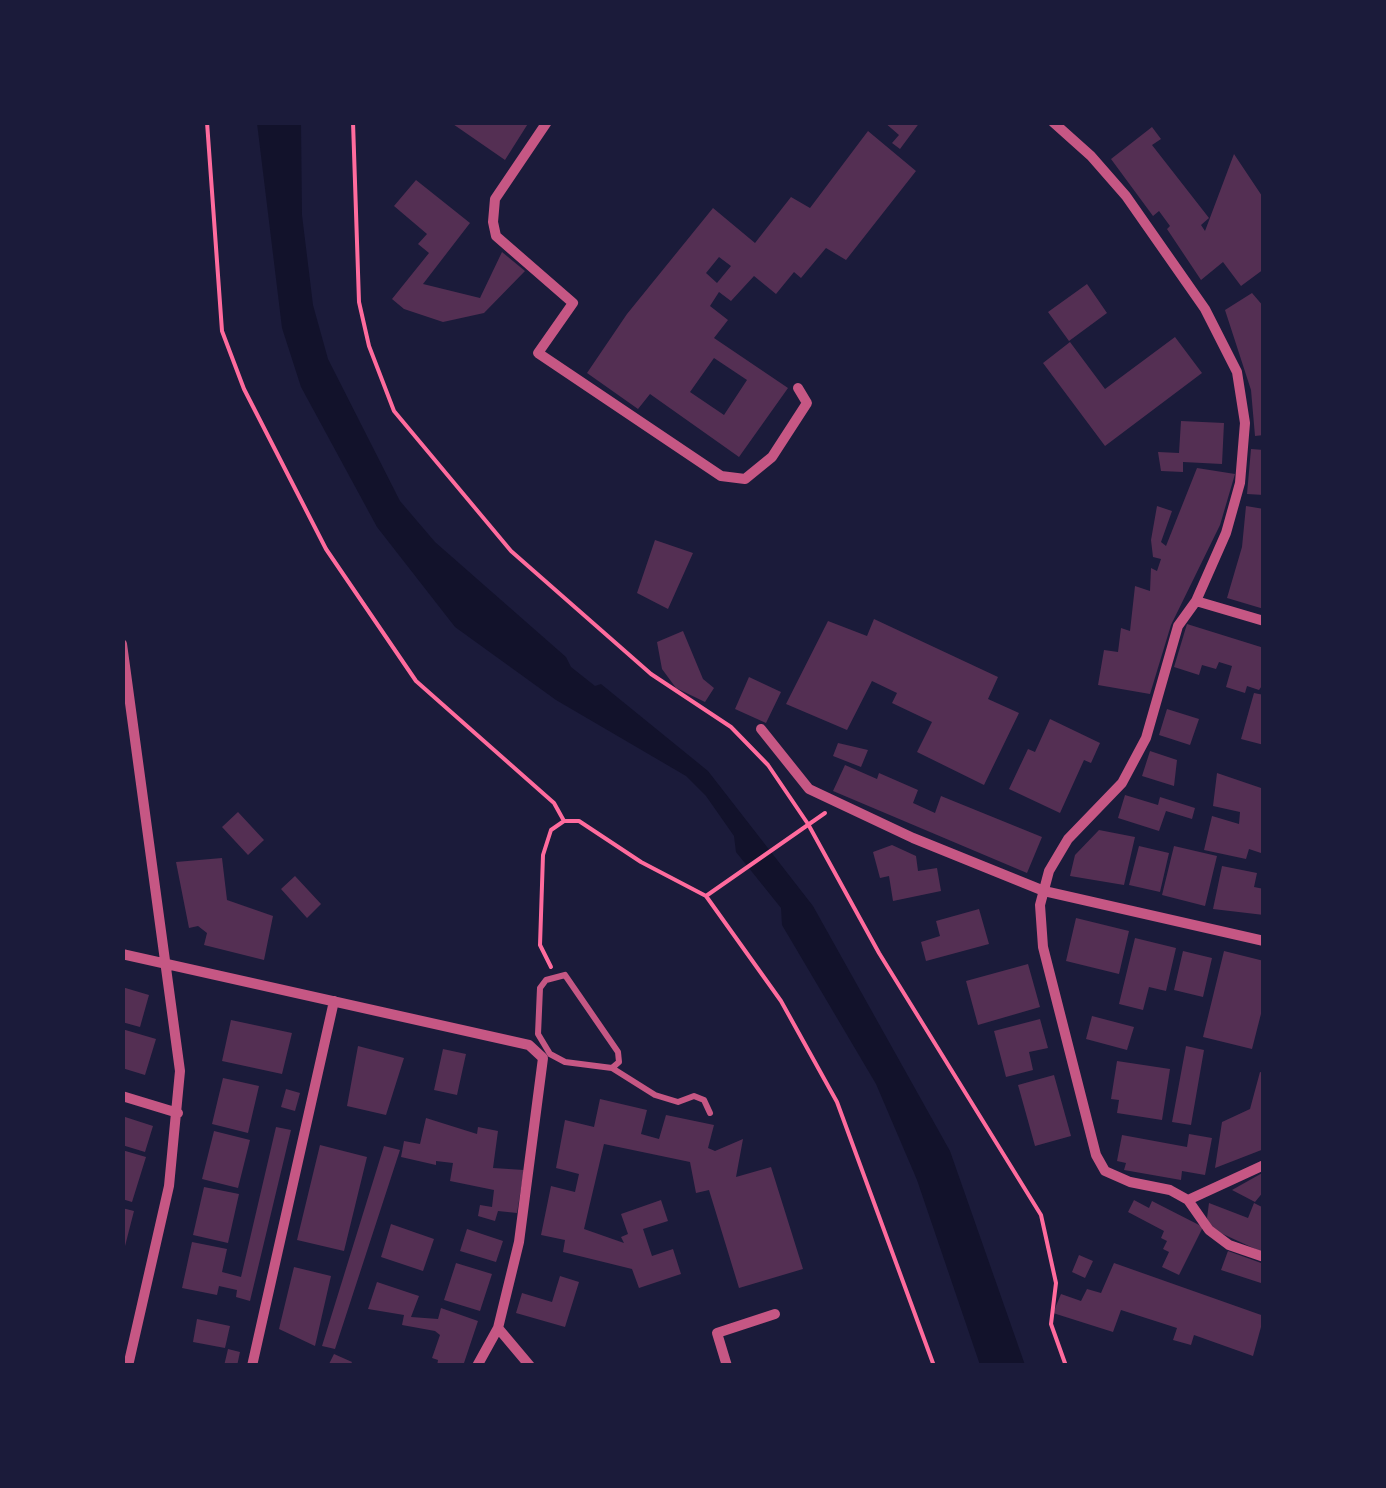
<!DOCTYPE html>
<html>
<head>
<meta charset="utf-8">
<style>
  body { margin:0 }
  #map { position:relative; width:1386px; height:1488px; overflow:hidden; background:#1b1b3a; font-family:Lato,sans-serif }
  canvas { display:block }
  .frame { position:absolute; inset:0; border:125px solid #1b1b3a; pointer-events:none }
</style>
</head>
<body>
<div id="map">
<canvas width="1386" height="1488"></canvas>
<div class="frame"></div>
</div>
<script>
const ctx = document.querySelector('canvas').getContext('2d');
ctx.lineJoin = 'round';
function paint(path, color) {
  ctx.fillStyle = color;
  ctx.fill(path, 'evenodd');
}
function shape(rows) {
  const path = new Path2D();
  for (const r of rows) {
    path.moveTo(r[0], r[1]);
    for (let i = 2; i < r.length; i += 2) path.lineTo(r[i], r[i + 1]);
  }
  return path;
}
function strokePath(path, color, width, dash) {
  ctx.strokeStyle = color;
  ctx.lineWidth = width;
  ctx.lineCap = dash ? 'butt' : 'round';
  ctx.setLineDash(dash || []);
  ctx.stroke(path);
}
const water = shape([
  [257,123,301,123,302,215,313,305,328,359,400,501,435,542,566,657,571,667,595,686,601,684,708,771,813,906,950,1151,1025,1365,980,1365,917,1180,876,1084,782,925,781,908,736,852,734,836,706,796,686,776,556,700,455,627,377,527,301,387,282,328]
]);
const building = shape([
  [450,122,529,122,505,160],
  [884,122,920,122,900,149,892,143,899,135],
  [1152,127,1161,139,1152,145,1209,218,1201,225,1205,231,1234,154,1264,199,1264,269,1241,286,1223,262,1201,280,1167,229,1170,226,1159,211,1153,216,1111,159],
  [868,131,916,171,846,260,826,248,801,278,794,272,776,294,754,276,731,301,719,292,710,306,728,320,714,338,788,388,739,457,650,394,638,409,587,373,627,314,713,208,755,243,791,197,810,208],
  [719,257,731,266,717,283,706,273],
  [714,358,747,380,724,415,690,392],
  [416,180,470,223,423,284,480,298,502,252,525,271,484,313,443,322,404,309,392,299,429,253,418,244,427,234,394,206],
  [1087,284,1107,313,1069,341,1048,312],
  [1252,293,1264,307,1264,435,1255,436,1251,390,1225,310],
  [1175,337,1202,373,1105,446,1043,363,1070,342,1105,389],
  [1181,421,1224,423,1222,464,1183,462,1183,472,1161,471,1158,452,1179,453],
  [1251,449,1264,450,1264,495,1247,494],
  [1197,468,1235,474,1220,525,1171,625,1150,694,1098,685,1104,650,1118,652,1121,628,1130,631,1135,586,1150,591,1151,568,1157,571,1161,559,1153,557,1151,540,1157,506,1172,511,1161,542,1166,546],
  [1246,506,1264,509,1264,609,1227,598,1242,547],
  [655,540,693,553,668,609,637,593],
  [874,619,998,677,988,699,1019,713,984,785,917,752,932,722,892,703,897,693,872,681,847,730,786,704,828,621,867,636],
  [1187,624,1264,648,1264,683,1259,690,1247,686,1245,693,1226,687,1232,666,1219,662,1216,669,1202,665,1199,675,1174,667],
  [683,631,703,679,714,688,705,702,676,688,662,669,657,642],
  [749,677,781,692,766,723,735,709],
  [1254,693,1264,695,1264,745,1241,739],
  [1167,709,1199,719,1190,745,1159,735],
  [1050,719,1100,743,1091,763,1084,760,1060,813,1009,789,1028,749,1035,752],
  [838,743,868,750,861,767,833,756],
  [1150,751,1177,760,1174,786,1142,776],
  [845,765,877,779,879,773,918,790,913,803,935,813,941,796,1042,837,1027,873,833,791],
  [1217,773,1264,789,1264,854,1249,849,1246,859,1204,850,1212,816,1239,824,1240,812,1213,806],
  [1125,795,1158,805,1160,797,1195,808,1192,819,1166,811,1159,831,1118,818],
  [238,812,264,840,248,855,222,827],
  [1099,830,1135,837,1124,885,1070,876,1075,855],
  [892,845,916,856,918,871,937,868,941,891,893,901,889,876,880,878,873,852],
  [1139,846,1169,853,1160,892,1129,885],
  [1174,846,1217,856,1205,906,1162,895],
  [222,858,227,900,273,916,264,960,204,945,207,933,198,926,189,928,176,862],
  [1222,866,1257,873,1254,887,1264,889,1264,915,1213,909],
  [295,876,321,904,307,918,281,889],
  [979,909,989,944,926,961,921,942,940,936,936,921],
  [1076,918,1129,931,1119,974,1066,961],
  [1135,938,1176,948,1166,991,1149,987,1143,1010,1119,1004],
  [1183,951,1212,958,1203,997,1174,990],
  [1224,951,1264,961,1264,1002,1252,1049,1203,1037],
  [1028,964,1040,1007,978,1025,966,981],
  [122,987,149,995,140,1027,122,1022],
  [1092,1016,1134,1027,1127,1050,1086,1039],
  [1040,1019,1048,1048,1029,1052,1033,1070,1006,1077,994,1031],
  [231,1020,292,1033,282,1074,222,1061],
  [122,1029,156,1039,145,1075,122,1068],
  [358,1046,404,1058,386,1115,347,1106],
  [1186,1046,1204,1050,1191,1125,1172,1122],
  [443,1049,466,1054,457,1095,434,1090],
  [1117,1061,1170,1069,1162,1120,1117,1113,1119,1100,1111,1099],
  [1260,1072,1264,1073,1264,1149,1215,1168,1222,1122,1250,1109],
  [1054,1075,1071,1136,1035,1146,1018,1085],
  [223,1078,259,1086,248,1133,212,1124],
  [286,1089,300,1093,295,1111,281,1107],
  [600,1099,647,1110,641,1134,659,1139,666,1115,714,1125,708,1148,715,1151,743,1139,736,1177,771,1167,803,1269,739,1288,709,1190,696,1193,690,1162,604,1144,584,1229,624,1243,621,1237,628,1234,621,1214,661,1200,668,1221,643,1229,652,1256,673,1249,681,1274,639,1288,632,1269,563,1252,565,1240,541,1235,551,1186,575,1192,579,1174,556,1168,565,1120,594,1127],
  [122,1116,153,1126,145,1152,122,1145],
  [426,1118,477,1134,478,1127,498,1131,493,1168,524,1170,517,1213,498,1211,495,1221,478,1216,480,1205,492,1207,494,1190,450,1181,453,1163,436,1161,436,1165,401,1157,404,1141,420,1144],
  [276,1127,291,1130,250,1301,236,1297,237,1290,219,1286,217,1295,182,1288,192,1242,227,1249,222,1272,241,1277],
  [214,1131,250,1140,238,1188,202,1179],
  [1189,1134,1212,1138,1205,1175,1182,1171,1181,1180,1124,1170,1126,1163,1117,1161,1122,1135,1187,1147],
  [320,1145,367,1157,344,1251,297,1240],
  [384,1146,400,1150,335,1349,322,1346],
  [122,1150,146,1157,132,1202,122,1199],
  [1264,1172,1264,1191,1255,1202,1232,1190],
  [204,1187,239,1194,228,1243,193,1235],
  [1134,1200,1149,1208,1152,1201,1203,1227,1179,1275,1162,1267,1169,1252,1163,1249,1167,1241,1161,1238,1164,1231,1128,1212],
  [1209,1203,1248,1218,1254,1203,1264,1208,1264,1253,1212,1229,1207,1218],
  [122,1208,134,1211,124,1250,122,1250],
  [391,1224,434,1239,423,1271,381,1257],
  [467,1229,503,1241,496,1262,460,1251],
  [1228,1251,1264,1264,1264,1284,1221,1270],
  [1079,1255,1093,1261,1085,1278,1072,1272],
  [456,1263,492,1274,480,1311,444,1300],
  [1114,1263,1264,1316,1253,1356,1194,1335,1191,1345,1173,1340,1177,1328,1121,1310,1113,1332,1053,1313,1061,1294,1081,1301,1087,1289,1101,1293],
  [294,1267,331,1276,315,1346,279,1329],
  [560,1276,579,1282,565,1327,516,1313,522,1293,552,1302],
  [377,1282,419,1296,411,1317,438,1319,441,1308,478,1321,463,1366,437,1366,438,1360,432,1358,440,1335,435,1331,402,1325,404,1315,368,1309],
  [197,1319,230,1326,225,1348,193,1342],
  [228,1349,240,1352,237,1366,224,1366],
  [334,1354,352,1362,350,1366,328,1366]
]);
const path = shape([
  [207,122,222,331,244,389,326,549,416,681,554,803,564,821],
  [353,122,359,302,369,346,394,411,511,551,651,674,731,727,768,765,808,824,879,953,1041,1215,1056,1283,1051,1324,1066,1366],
  [706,896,825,813],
  [551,967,540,945,543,855,551,830,564,821,579,821,641,862,706,896,781,1001,837,1102,934,1366]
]);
const service = shape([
  [565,975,618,1052,619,1062,612,1068,565,1062,550,1054,538,1034,540,988,546,980,565,975],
  [612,1068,655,1095,678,1102,694,1096,704,1100,710,1113]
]);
const minor = shape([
  [547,122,495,199,493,222,496,236,573,303,538,353,721,476,745,479,772,457,807,403,798,388],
  [1053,122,1091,156,1126,196,1205,309,1237,372,1245,423,1240,483,1226,533,1196,601,1178,626,1146,738,1122,783,1068,839,1049,871,1040,905,1043,947,1096,1155,1105,1171,1130,1182,1170,1190,1188,1200,1209,1230,1229,1245,1264,1257],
  [1196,601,1264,621],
  [122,644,180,1071,169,1186,128,1366],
  [761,729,809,789,913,838,1044,891,1264,941],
  [122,954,529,1045,543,1058,519,1242,498,1328,477,1366],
  [122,1096,178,1113],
  [1188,1200,1264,1165],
  [498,1328,530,1366],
  [252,1366,334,1001],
  [727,1366,717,1333,775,1314]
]);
paint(water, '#12122b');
paint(building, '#542f53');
strokePath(path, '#ff6b9d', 4);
strokePath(service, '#c65784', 6);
strokePath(minor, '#c65784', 10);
</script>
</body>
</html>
